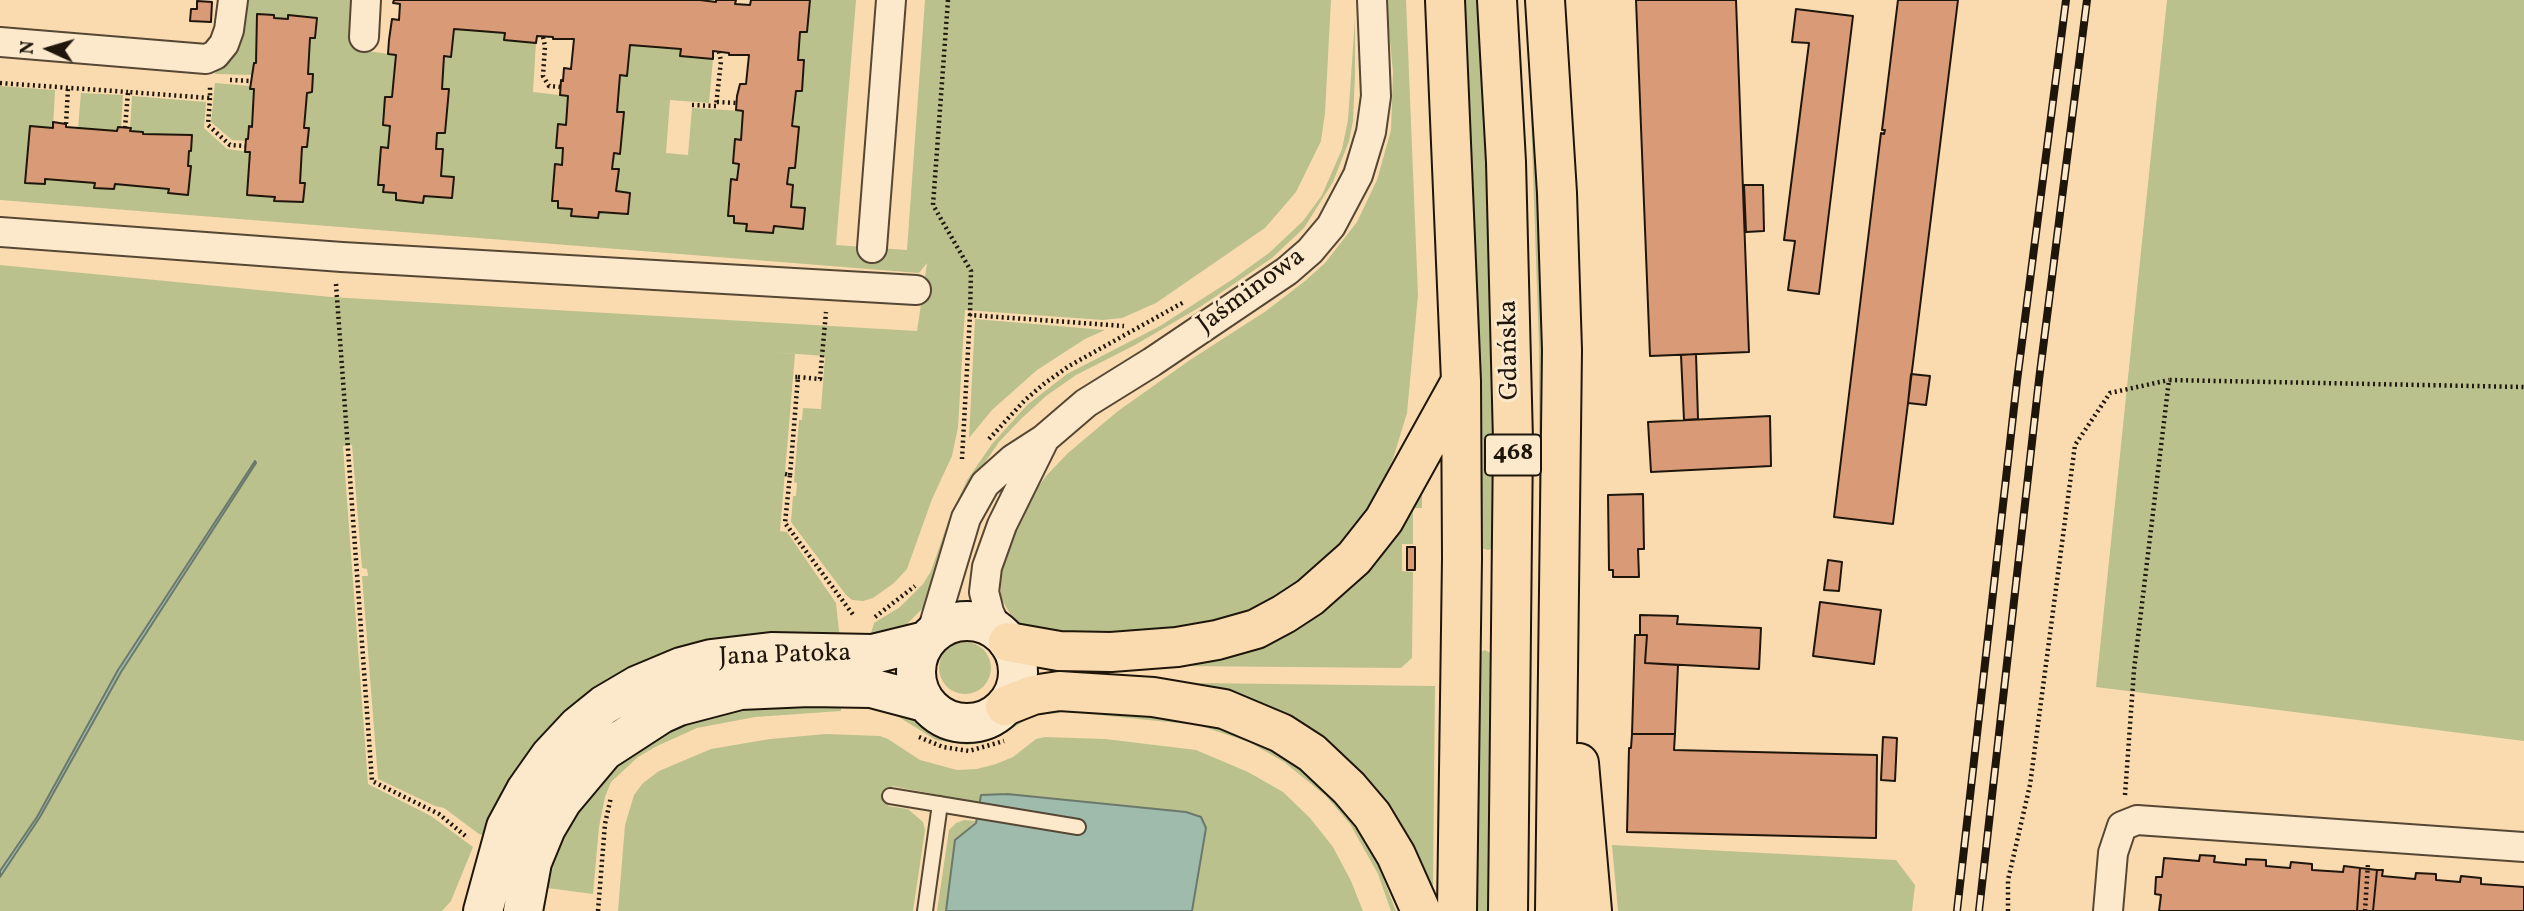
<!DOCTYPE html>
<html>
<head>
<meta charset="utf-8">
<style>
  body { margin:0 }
  #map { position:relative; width:2524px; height:911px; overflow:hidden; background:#fadbaf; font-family:Vollkorn,serif }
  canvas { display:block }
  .north { position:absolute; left:14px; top:14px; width:70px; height:70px; -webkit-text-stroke:5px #fce8cb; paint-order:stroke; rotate:274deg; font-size:19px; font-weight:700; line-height:28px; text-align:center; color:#1f160b }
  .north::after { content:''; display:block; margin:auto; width:24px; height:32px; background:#1f160b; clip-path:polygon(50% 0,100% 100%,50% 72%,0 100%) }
</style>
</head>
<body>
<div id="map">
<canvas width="2524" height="911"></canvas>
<div class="north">N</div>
</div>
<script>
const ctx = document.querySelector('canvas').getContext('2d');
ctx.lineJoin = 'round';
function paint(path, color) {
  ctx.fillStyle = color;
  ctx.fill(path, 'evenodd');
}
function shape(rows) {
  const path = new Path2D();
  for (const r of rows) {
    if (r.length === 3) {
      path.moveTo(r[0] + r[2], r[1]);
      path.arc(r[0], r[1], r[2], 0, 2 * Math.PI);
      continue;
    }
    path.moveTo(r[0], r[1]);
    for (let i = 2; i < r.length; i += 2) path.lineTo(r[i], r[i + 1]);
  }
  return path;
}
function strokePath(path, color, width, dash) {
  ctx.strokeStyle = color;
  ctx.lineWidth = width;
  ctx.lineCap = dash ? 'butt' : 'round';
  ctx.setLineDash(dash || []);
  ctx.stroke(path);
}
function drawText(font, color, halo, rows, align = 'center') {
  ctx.font = font + ' Vollkorn,serif';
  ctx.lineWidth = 6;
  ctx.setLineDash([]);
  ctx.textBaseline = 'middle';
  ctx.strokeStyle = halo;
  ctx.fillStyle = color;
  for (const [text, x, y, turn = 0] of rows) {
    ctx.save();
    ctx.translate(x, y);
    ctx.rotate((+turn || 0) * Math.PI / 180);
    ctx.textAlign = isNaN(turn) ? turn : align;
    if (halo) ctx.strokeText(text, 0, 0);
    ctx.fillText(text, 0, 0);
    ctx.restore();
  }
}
const green = shape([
  [242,0,358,0,353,49,396,55,392,97,385,97,383,125,390,126,388,148,381,148,378,184,384,185,383,192,396,193,396,200,423,203,424,196,441,176,442,149,436,149,437,133,445,133,449,90,442,89,444,56,451,56,454,29,505,33,505,40,536,43,533,92,568,96,566,125,558,124,557,148,563,148,562,165,555,164,552,201,558,201,558,208,572,209,572,216,598,218,599,212,629,214,630,193,616,191,618,170,612,169,614,153,620,153,623,113,617,112,620,75,627,76,630,45,681,49,680,55,713,59,709,103,670,100,666,153,688,155,692,108,743,111,741,140,735,140,733,163,739,164,737,180,731,180,728,215,734,216,734,223,747,224,747,231,773,233,774,226,803,229,805,208,791,207,793,185,787,184,789,168,795,168,798,127,792,126,796,91,802,91,804,61,798,60,800,32,807,32,810,0,856,0,836,245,907,250,925,0,1331,0,1325,113,1321,141,1296,192,1265,228,1156,303,1122,318,1103,320,965,310,958,427,952,456,932,499,907,569,894,583,873,598,863,601,852,600,846,595,791,522,793,496,796,496,797,483,794,482,799,420,802,420,803,408,821,409,825,356,770,352,795,354,780,531,787,532,836,603,840,640,677,655,488,837,479,834,444,808,435,806,378,779,362,576,368,576,367,569,362,568,352,445,343,446,368,784,431,816,473,847,451,901,442,911,0,911,0,265,331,297,917,331,927,263,919,273,0,200,0,86,55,90,53,128,30,126,25,183,44,184,45,179,95,183,95,188,114,189,115,184,169,189,169,193,188,195,191,166,188,166,189,151,191,151,192,135,143,134,143,132,130,131,132,96,206,102,204,128,227,149,250,152,247,195,275,197,275,202,303,202,305,184,300,183,302,147,307,147,309,129,304,128,307,93,312,92,313,74,308,74,310,38,315,38,317,19,288,15,288,19,274,18,274,15,258,14,256,63,254,63,253,75,215,74],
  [1386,0,1406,0,1418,295,1407,413,1393,459,1371,505,1352,531,1313,572,1263,603,1230,617,1177,628,1087,635,1047,634,1022,625,1012,617,1001,598,999,567,1023,508,1046,476,1068,453,1118,411,1190,360,1266,311,1305,281,1325,263,1357,222,1377,180,1391,130,1393,72],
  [1461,0,1482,0,1496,327,1494,548,1488,550,1481,548,1478,543],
  [1527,0,1545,176,1546,592,1539,592,1539,346],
  [2167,0,2524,0,2524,741,2096,687],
  [1355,18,1355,75,1353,121,1349,141,1333,182,1304,228,1272,258,1200,307,1135,345,1076,375,1046,396,1021,419,999,442,971,483,928,603,902,629,869,640,874,623,900,607,923,584,931,571,949,519,967,480,992,444,1027,405,1067,374,1160,326,1233,279,1269,253,1303,221,1322,195,1342,149,1348,120],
  [215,83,250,86,250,88,254,89,252,127,249,127,248,139,246,141,232,140,211,122],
  [81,93,123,95,121,128,118,128,117,131,78,128],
  [975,319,1105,330,1085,339,1037,370,992,410,969,438],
  [1422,487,1422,508,1413,508,1413,544,1402,544,1402,571,1413,572,1412,658,1401,668,1180,666,1211,659],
  [965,668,26],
  [1485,650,1492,654,1493,911,1472,911,1479,653],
  [1198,683,1435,686,1433,887,1429,889,1404,830,1388,805,1372,785,1336,748,1298,721,1258,701,1236,692],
  [841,700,841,711,755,717,697,728,657,746,638,757,611,782,605,797,599,827,593,894,540,887,562,827,607,769,658,732,718,709],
  [870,706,905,711,935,734,962,739,973,739,990,734,1023,714,1060,708,1060,713,1033,715,1002,735,982,743,967,745,936,740,897,716,873,709],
  [1079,708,1208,723,1243,736,1278,753,1322,787,1348,815,1377,862,1396,911,1391,911,1378,874,1350,824,1326,796,1284,762,1249,742,1198,725,1079,713],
  [826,734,880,736,888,739,920,760,957,770,977,769,996,764,1013,757,1036,739,1045,737,1105,739,1196,750,1248,772,1283,792,1310,818,1333,847,1351,881,1363,911,1192,911,1206,828,1196,814,1007,794,981,795,979,803,892,786,888,806,908,809,923,822,925,830,913,911,618,911,625,825,634,795,643,783,659,771,711,749,770,739],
  [964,820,976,821,955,840,946,911,937,911,949,830,956,823],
  [1612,845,1896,860,1915,885,1912,911,1618,911]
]);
const water = shape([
  [255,461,256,463,121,672,40,817,0,877,0,871,37,817,118,670,255,461],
  [1007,794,1186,812,1201,817,1206,828,1192,911,946,911,955,840,976,823,981,795,1007,794]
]);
const building = shape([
  [394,0,700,0,716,2,716,0,736,0,735,4,750,5,751,0,810,0,807,32,800,32,798,60,804,60,802,91,796,91,792,126,799,127,795,168,789,168,787,184,793,185,791,207,805,208,803,229,774,226,773,233,746,231,747,224,734,223,734,216,728,216,731,179,737,180,739,164,733,163,735,139,741,140,743,111,736,110,737,96,740,84,746,84,749,55,729,55,729,53,713,51,713,59,680,56,681,49,630,45,627,76,620,75,617,112,624,112,620,154,614,153,612,169,619,169,616,191,630,193,628,214,599,212,598,218,571,216,572,209,558,208,558,201,552,201,555,164,562,165,563,148,556,148,558,124,566,125,568,96,560,95,561,80,563,81,564,68,571,69,574,39,553,39,553,37,537,36,536,43,504,40,505,33,454,29,451,57,444,56,442,89,449,89,445,133,437,133,436,149,443,149,441,176,454,177,452,198,424,196,423,203,396,200,396,193,383,192,384,185,378,185,381,147,388,148,390,126,383,125,385,97,392,97,396,55,388,54,389,40,392,19,399,20,400,4,393,3,394,0],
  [1636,0,1736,0,1749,352,1650,356,1636,0],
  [1898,0,1958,0,1893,524,1834,517,1881,133,1884,134,1885,130,1882,130,1898,0],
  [197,1,212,2,211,22,190,21,191,9,197,9,197,1],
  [1796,9,1853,16,1819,294,1788,290,1795,241,1784,240,1809,43,1792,42,1796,9],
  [257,14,274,15,274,18,288,19,288,15,317,18,315,38,310,38,308,74,313,74,312,92,307,93,304,128,309,128,307,147,302,147,300,183,305,183,303,202,274,201,275,197,247,195,250,152,245,152,246,139,248,139,249,126,252,127,254,89,250,89,254,63,256,63,257,14],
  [53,122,66,124,66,127,117,131,118,127,131,128,130,131,143,132,143,134,192,135,191,151,189,151,188,166,191,166,188,195,168,193,169,189,115,184,114,189,94,188,95,183,45,179,45,184,25,183,30,126,53,128,53,122],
  [1744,185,1763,185,1764,231,1746,232,1744,185],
  [1696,354,1698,419,1684,420,1681,355,1696,354],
  [1911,374,1930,376,1926,405,1908,403,1911,374],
  [1770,416,1771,466,1651,472,1648,422,1770,416],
  [1643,494,1644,549,1638,549,1639,577,1613,577,1613,570,1609,570,1608,495,1643,494],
  [1407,547,1415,547,1415,570,1407,570,1407,547],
  [1828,560,1842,562,1839,591,1824,590,1828,560],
  [1820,602,1881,610,1874,664,1813,656,1820,602],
  [1640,615,1678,616,1677,624,1761,628,1759,669,1645,663,1647,635,1640,635,1640,615],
  [1635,635,1647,635,1645,663,1678,665,1675,734,1632,734,1635,635],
  [1632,734,1675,734,1674,750,1877,755,1876,838,1627,832,1629,748,1631,748,1632,734],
  [1883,737,1897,738,1895,781,1881,780,1883,737],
  [2200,855,2215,856,2214,862,2246,865,2246,859,2266,860,2266,866,2290,868,2291,862,2312,864,2312,870,2343,872,2344,866,2360,868,2357,911,2159,911,2161,895,2155,894,2156,877,2162,877,2164,858,2199,861,2200,855],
  [2360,868,2377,870,2373,911,2357,911,2360,868],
  [2377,870,2383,870,2382,876,2415,879,2416,873,2436,874,2436,880,2460,882,2461,876,2481,878,2481,884,2524,887,2524,911,2373,911,2377,870]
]);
const path = shape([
  [948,0,933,205,971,271,970,315],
  [543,37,545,46,543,76,549,86,560,87],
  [230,80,251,81],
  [0,83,128,92],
  [210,98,208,125,230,145,245,146],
  [717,102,737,103],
  [692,105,716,106,721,61,719,52],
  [66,124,68,88],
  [125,128,128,92,210,98,210,87],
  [336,284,372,781,439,814,468,838],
  [798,377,820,379,826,312],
  [989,439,1025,400,1045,383,1069,366,1184,302],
  [962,459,970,315,1124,326],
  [785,474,790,475,785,523,854,616],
  [790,475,798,377,793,377],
  [875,617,915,586],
  [919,737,943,747,969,751,1004,741],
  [2125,795,2134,670,2169,380,2524,387],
  [598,911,605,824,611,797],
  [2008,911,2008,880,2030,785,2075,445,2110,393,2169,380],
  [2365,911,2368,863]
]);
const lane = shape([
  [890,796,1078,827],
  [925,911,940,804]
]);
const street = shape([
  [364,37,366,0],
  [0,42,206,59,215,55,224,44,229,30,233,0],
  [0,232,342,257,916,290],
  [872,248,891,0],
  [998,631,989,612,984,592,987,567,1002,525,1044,440],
  [931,635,966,518,985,484,1013,459,1044,439,1086,403,1152,362,1287,271,1310,251,1331,226,1358,175,1371,132,1376,96,1372,0],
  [2108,911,2113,853,2122,826,2137,820,2524,847]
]);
const secondary = shape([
  [967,672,51],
  [483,911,506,827,526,790,550,756,578,726,604,705,638,685,681,667,711,659,771,652,873,654,926,641],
  [523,911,532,862,546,828,562,801,604,751,661,714,679,706,740,690,809,687,871,688,924,702]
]);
const primary = shape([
  [1445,0,1461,381,1462,558,1457,911],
  [1497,0,1506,162,1513,441,1508,911],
  [1545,0,1557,193,1562,350,1555,911],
  [1008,642,1059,651,1111,652,1177,647,1217,640,1256,629,1284,614,1310,597,1354,558,1384,520,1460,383],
  [1005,706,1033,695,1059,691,1153,697,1224,709,1281,733,1312,753,1349,788,1372,815,1396,855,1421,911],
  [1579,763,1592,911]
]);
const rail = shape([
  [1957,911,2017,381,2066,0],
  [1979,911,2039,380,2087,0]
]);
const shields = [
  [1513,455,56]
];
const shieldNames = [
  ["468",1513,455]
];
const streetNames = [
  ["Jaśminowa",1252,292,-36],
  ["Gdańska",1511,350,-91],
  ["Jana Patoka",785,657,-2]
];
paint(green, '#bac18d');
paint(water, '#9ebbac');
strokePath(water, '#6b796c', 2);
paint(building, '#d99b77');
strokePath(building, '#1f160b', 2);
strokePath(lane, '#564734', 18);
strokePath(street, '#564734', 32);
strokePath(secondary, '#1f160b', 42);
strokePath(primary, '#1f160b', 42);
strokePath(path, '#1f160b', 4.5, [2, 3.5]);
strokePath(lane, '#fce8cb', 14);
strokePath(street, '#fce8cb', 28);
strokePath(secondary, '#fce8cb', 38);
strokePath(primary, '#fadbaf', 38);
strokePath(rail, '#1f160b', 8);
strokePath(rail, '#fce8cb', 5, [16]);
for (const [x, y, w] of shields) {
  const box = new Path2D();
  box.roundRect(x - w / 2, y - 20.5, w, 41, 5);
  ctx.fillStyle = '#fce8cb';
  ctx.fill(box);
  strokePath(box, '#1f160b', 2);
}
drawText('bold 24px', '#1f160b', null, shieldNames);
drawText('26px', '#1f160b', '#fce8cb', streetNames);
</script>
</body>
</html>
